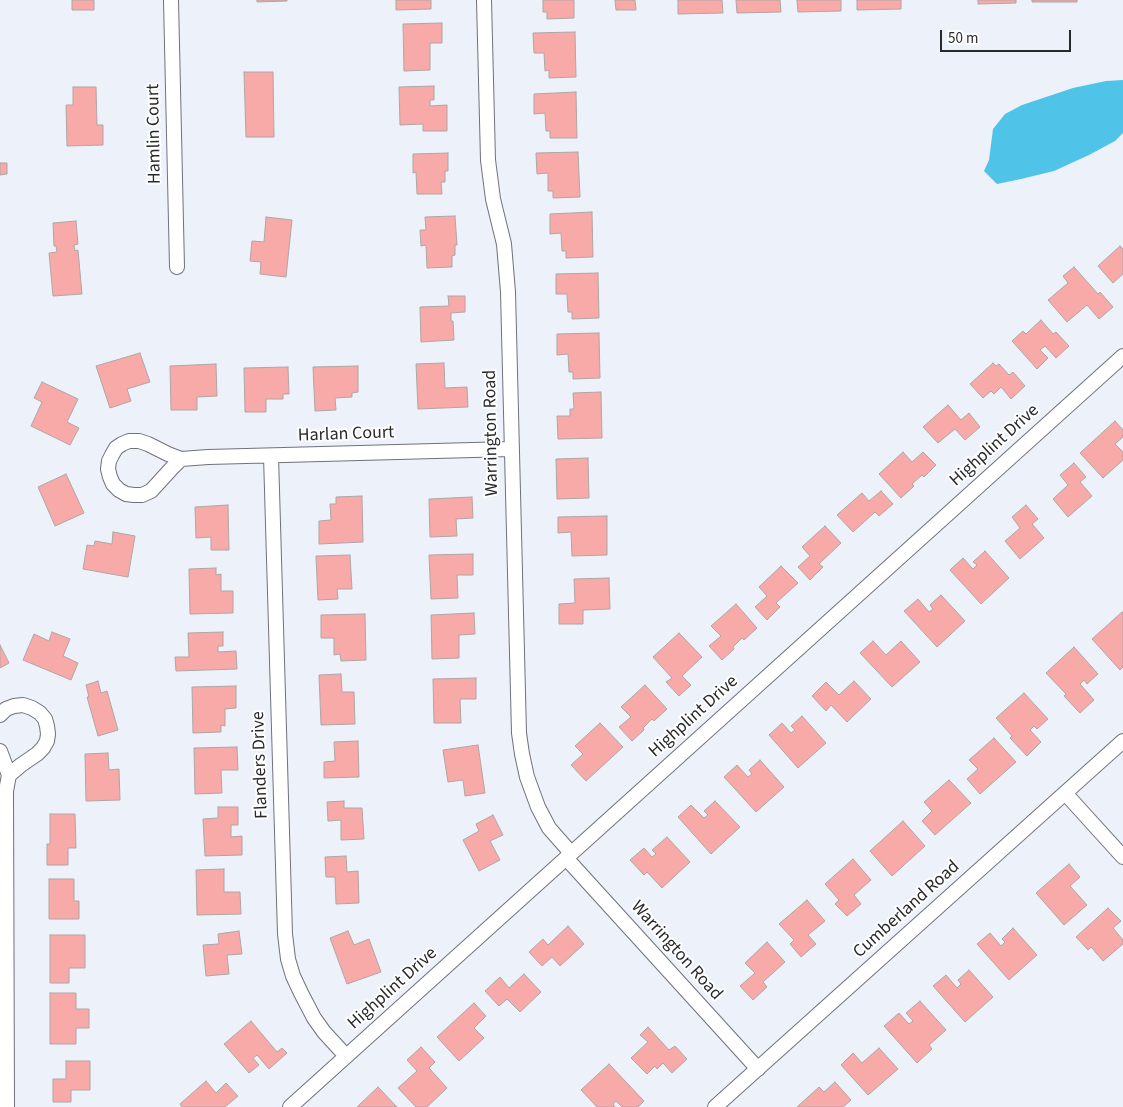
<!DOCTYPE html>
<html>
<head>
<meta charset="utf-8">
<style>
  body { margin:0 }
  #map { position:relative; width:1123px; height:1107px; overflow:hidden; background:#edf1fa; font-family:"Source Sans 3",sans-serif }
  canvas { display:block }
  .scale { position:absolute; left:940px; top:30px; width:131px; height:22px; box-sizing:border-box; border:2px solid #28292c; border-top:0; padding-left:6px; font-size:15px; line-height:18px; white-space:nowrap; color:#28292c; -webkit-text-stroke:4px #fefefe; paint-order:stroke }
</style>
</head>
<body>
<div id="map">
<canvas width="1123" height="1107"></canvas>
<div class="scale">50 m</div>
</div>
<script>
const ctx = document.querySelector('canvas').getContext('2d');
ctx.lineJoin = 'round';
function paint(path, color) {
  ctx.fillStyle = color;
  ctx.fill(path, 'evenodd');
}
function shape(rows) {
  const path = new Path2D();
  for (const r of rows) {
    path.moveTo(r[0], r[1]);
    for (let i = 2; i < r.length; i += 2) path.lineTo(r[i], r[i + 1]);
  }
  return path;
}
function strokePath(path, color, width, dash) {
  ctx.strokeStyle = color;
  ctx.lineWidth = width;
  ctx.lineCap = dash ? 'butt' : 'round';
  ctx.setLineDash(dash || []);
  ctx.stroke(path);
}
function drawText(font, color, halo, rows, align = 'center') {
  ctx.font = font + ' "Source Sans 3",sans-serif';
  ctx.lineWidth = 4;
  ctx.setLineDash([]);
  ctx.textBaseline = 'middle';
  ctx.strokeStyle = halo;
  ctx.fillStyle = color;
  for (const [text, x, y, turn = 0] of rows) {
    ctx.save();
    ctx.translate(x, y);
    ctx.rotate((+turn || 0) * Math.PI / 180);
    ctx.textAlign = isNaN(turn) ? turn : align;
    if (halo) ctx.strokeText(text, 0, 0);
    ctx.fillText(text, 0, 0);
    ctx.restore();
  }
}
const water = shape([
  [1123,80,1123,133,1115,141,1089,155,1054,171,1021,179,997,184,984,171,989,160,993,129,1005,114,1022,105,1073,88,1106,81]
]);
const building = shape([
  [72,0,94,0,94,10,72,10,72,0],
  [257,0,287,0,287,1,257,2,257,0],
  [396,0,431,0,431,9,396,10,396,0],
  [543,0,574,0,574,18,547,19,547,12,543,12,543,0],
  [615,0,635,0,636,10,616,10,615,0],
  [678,0,722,0,723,13,678,14,678,0],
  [736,0,780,0,781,12,737,13,736,0],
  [797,0,841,0,841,11,798,12,797,0],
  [857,0,901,0,901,9,857,10,857,0],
  [978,0,1016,0,1016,3,978,4,978,0],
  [1032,0,1077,0,1077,2,1032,2,1032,0],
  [442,23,442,43,430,43,430,70,404,71,403,24,442,23],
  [575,32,576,77,549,78,549,70,545,71,544,53,534,53,533,33,575,32],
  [244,72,273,72,274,137,246,137,244,72],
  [434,86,434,100,430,100,430,106,447,105,447,131,423,131,423,124,400,125,399,87,434,86],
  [73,87,96,87,97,125,103,125,103,145,67,146,66,105,73,105,73,87],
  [576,92,577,138,550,138,550,131,546,131,545,113,534,114,534,94,576,92],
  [578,152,580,197,553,198,553,191,548,191,548,173,537,174,536,153,578,152],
  [448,153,448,171,445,171,445,182,441,182,442,194,417,194,416,172,413,173,413,154,448,153],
  [0,163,7,163,7,174,0,175,0,163],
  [592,212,593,257,566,258,566,251,562,251,561,233,550,234,550,214,592,212],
  [455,216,457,245,455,245,455,255,452,256,452,267,427,268,426,245,421,246,420,230,426,230,425,217,455,216],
  [266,217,292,220,286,277,260,274,261,262,250,261,252,241,264,242,266,217],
  [76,221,78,244,74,245,75,251,78,250,82,294,53,296,49,253,57,252,56,246,54,246,53,223,76,221],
  [1120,246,1123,249,1123,274,1113,283,1098,266,1120,246],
  [1074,267,1098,294,1100,292,1113,307,1099,319,1087,305,1067,322,1048,300,1068,283,1063,276,1074,267],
  [598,273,599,318,572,319,572,312,568,312,567,294,556,294,556,274,598,273],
  [448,296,465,296,465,312,451,313,451,321,453,321,454,340,421,342,420,307,449,306,448,296],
  [1041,320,1053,334,1056,332,1069,346,1056,358,1045,346,1040,350,1048,358,1037,369,1012,341,1023,331,1026,334,1041,320],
  [599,333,600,378,573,379,573,372,569,372,568,354,557,355,557,334,599,333],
  [140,353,150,382,127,389,131,401,110,408,96,366,140,353],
  [444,363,445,388,467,387,468,407,418,409,416,364,444,363],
  [993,363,996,366,999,364,1009,375,1013,372,1025,386,1011,399,1001,387,994,394,991,391,983,398,970,384,993,363],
  [216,364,217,396,197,397,197,410,171,410,170,366,216,364],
  [358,366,358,392,352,393,352,397,335,398,336,410,315,411,313,367,358,366],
  [288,367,289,394,283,394,283,399,266,399,266,412,245,412,244,368,288,367],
  [42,382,78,399,67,422,79,428,70,445,31,426,42,402,34,398,42,382],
  [601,392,602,438,558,439,557,416,570,416,570,409,574,409,573,393,601,392],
  [948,405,961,420,969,413,980,427,965,440,955,429,938,443,923,427,948,405],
  [1115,421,1123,430,1123,437,1115,444,1123,452,1123,460,1103,478,1080,453,1115,421],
  [903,452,912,462,923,452,936,465,924,477,922,475,912,484,914,486,901,498,879,474,903,452],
  [588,458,589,498,557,499,556,459,588,458],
  [1074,463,1086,477,1080,482,1092,496,1068,517,1053,499,1068,485,1060,475,1074,463],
  [66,474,84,513,55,526,38,487,66,474],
  [881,491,893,504,879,516,875,512,853,532,837,515,862,493,869,501,881,491],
  [362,496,363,542,319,544,319,521,331,520,330,504,336,504,336,497,362,496],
  [472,497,473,518,456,519,457,536,430,537,429,499,472,497],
  [228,505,229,550,211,550,211,537,196,538,195,507,228,505],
  [1026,505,1038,519,1032,524,1044,538,1020,559,1005,541,1020,528,1012,517,1026,505],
  [607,516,607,555,572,556,571,532,558,533,558,517,607,516],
  [825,526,841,543,819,564,823,567,810,580,798,567,810,556,802,547,825,526],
  [113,532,135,536,128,577,83,569,87,545,94,546,95,541,112,544,113,532],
  [985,551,1009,578,981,604,950,570,963,558,973,569,977,565,973,562,985,551],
  [473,554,473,575,457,575,458,598,431,599,429,555,473,554],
  [350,555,352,589,337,589,338,599,318,600,316,556,350,555],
  [781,566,798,583,776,603,780,607,767,620,755,607,767,596,759,587,781,566],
  [216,568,216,575,221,574,221,591,233,591,233,613,190,614,189,569,216,568],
  [609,578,610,609,583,610,583,624,559,624,559,604,575,603,574,579,609,578],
  [941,595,965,621,937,647,904,611,918,599,929,612,933,609,930,605,941,595],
  [736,604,757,628,744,640,742,638,733,647,734,649,722,660,709,646,721,636,711,626,736,604],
  [1122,612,1123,613,1123,667,1120,670,1092,639,1122,612],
  [474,613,475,634,459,635,459,658,432,659,431,615,474,613],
  [365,614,366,660,341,661,340,654,334,655,334,638,321,638,321,615,365,614],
  [52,632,70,639,63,656,78,663,71,680,23,660,34,634,49,641,52,632],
  [223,632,223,646,218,646,218,652,236,651,237,669,176,671,175,657,189,657,188,633,223,632],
  [679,633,702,657,682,676,691,685,679,696,666,682,672,678,653,657,679,633],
  [873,641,886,655,901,641,920,662,892,687,860,653,873,641],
  [0,645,9,663,0,668,0,645],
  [1074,647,1098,674,1087,684,1084,680,1080,684,1094,700,1080,713,1064,696,1066,694,1046,673,1074,647],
  [341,674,342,692,354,692,355,724,321,725,319,675,341,674],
  [476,678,476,699,460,699,461,723,434,723,433,679,476,678],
  [98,681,101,693,107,691,118,730,98,736,87,697,89,697,86,685,98,681],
  [854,681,871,699,847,722,831,705,826,711,812,696,826,682,839,695,854,681],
  [645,685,667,709,654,721,652,719,643,728,644,730,632,741,619,727,631,717,621,707,645,685],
  [236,686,236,708,225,709,225,726,221,725,221,732,193,733,192,687,236,686],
  [1024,693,1048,719,1037,729,1034,726,1030,730,1041,742,1027,756,1010,738,1012,736,996,718,1024,693],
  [802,716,826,743,798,768,769,735,782,723,791,733,795,730,791,726,802,716],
  [600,723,623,747,586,781,571,765,583,754,575,746,600,723],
  [994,738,1016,762,980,794,967,779,978,769,969,760,994,738],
  [358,741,359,777,324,778,324,762,335,761,334,742,358,741],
  [478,745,485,793,465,796,463,780,448,782,443,750,478,745],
  [237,747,238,770,221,770,222,793,195,794,194,748,237,747],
  [108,753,109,770,119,769,120,800,86,801,85,754,108,753],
  [760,760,784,787,756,812,724,777,737,765,748,777,752,774,749,770,760,760],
  [949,780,971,803,935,835,922,821,932,811,924,802,949,780],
  [344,801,344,808,362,808,364,839,341,840,341,820,328,821,327,802,344,801],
  [715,801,740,827,711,854,678,817,691,805,704,818,708,815,704,811,715,801],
  [218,807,238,807,238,825,231,825,231,837,242,836,242,855,205,856,203,819,218,818,218,807],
  [50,814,75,814,76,848,68,848,68,865,47,865,47,844,50,844,50,814],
  [493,815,503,835,490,841,500,860,479,871,463,840,479,831,476,824,493,815],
  [903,821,925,846,892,876,870,851,903,821],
  [667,837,690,862,662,888,647,872,644,875,630,860,644,848,652,857,656,854,652,850,667,837],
  [346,856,347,872,358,871,359,903,336,904,335,877,326,877,325,857,346,856],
  [853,859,871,880,854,895,861,904,847,916,835,904,839,900,825,884,853,859],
  [1069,864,1080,877,1070,886,1087,905,1064,925,1036,893,1069,864],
  [224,869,224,892,240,892,241,914,197,915,196,870,224,869],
  [49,879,74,879,74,901,79,901,79,919,49,919,49,879],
  [807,900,825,921,808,935,816,944,801,957,790,944,794,940,779,924,807,900],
  [1108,908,1121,921,1113,928,1123,940,1123,944,1103,961,1091,947,1088,950,1076,937,1108,908],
  [568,926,584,944,560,966,552,957,542,966,529,952,543,939,548,945,568,926],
  [1013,928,1037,955,1009,980,977,944,990,933,1001,946,1005,942,1002,939,1013,928],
  [239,931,242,954,227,955,229,974,206,976,203,945,219,944,218,934,239,931],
  [348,931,354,945,369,939,381,972,347,984,330,938,348,931],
  [50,935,85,935,85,968,69,968,69,983,50,983,50,935],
  [767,942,785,962,763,982,767,987,753,1000,740,986,755,973,745,963,767,942],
  [969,970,993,997,965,1022,933,986,946,975,957,988,961,984,958,980,969,970],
  [524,974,541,992,520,1012,507,999,499,1006,485,991,500,977,509,988,524,974],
  [50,993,76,993,76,1009,89,1009,89,1028,76,1028,76,1044,50,1044,50,993],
  [920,1001,946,1030,929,1045,932,1049,917,1063,884,1026,899,1013,909,1024,913,1021,906,1013,920,1001],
  [474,1003,486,1016,474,1028,484,1038,459,1061,437,1037,474,1003],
  [251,1021,277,1052,282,1048,287,1053,269,1069,257,1055,253,1058,259,1065,249,1073,224,1044,251,1021],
  [648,1027,669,1050,675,1046,687,1059,672,1073,663,1063,657,1069,655,1066,647,1074,631,1058,648,1042,640,1035,648,1027],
  [421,1047,435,1062,429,1068,447,1088,427,1107,416,1107,398,1088,417,1071,407,1060,421,1047],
  [879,1048,898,1069,868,1095,841,1065,853,1053,862,1063,879,1048],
  [66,1061,90,1061,90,1090,71,1090,71,1102,53,1102,53,1079,66,1079,66,1061],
  [609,1064,644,1101,638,1107,622,1107,616,1101,613,1104,615,1107,597,1107,581,1090,609,1064],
  [206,1081,216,1093,226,1083,238,1096,225,1107,182,1107,180,1104,206,1081],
  [835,1082,851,1100,843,1107,797,1107,819,1087,824,1092,835,1082],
  [378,1087,397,1107,357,1107,378,1087]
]);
const minor = shape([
  [171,0,177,267],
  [484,0,488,160,493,199,504,244,508,292,519,733,522,754,527,777,538,807,549,828,571,853],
  [271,456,285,934,288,959,293,976,301,993,314,1018,324,1032,346,1056],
  [181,459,168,454,148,444,139,441,129,441,122,444,116,448,112,455,109,461,108,469,110,477,113,484,119,490,126,494,134,495,142,495,151,491,172,468,181,459,208,457,511,449],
  [0,715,6,709,14,706,23,705,32,708,40,713,45,719,47,726,48,734,47,741,43,748,37,754,21,765,9,775],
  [0,751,9,775,6,791,7,1107],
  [1065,793,1123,857],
  [566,858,758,1069],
  [290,1107,1123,356],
  [715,1107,1123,741]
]);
const streetNames = [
  ["Hamlin Court",155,134,-91],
  ["Warrington Road",492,433,-91],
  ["Harlan Court",346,435,-2],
  ["Highplint Drive",995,446,-42],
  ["Highplint Drive",694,717,-42],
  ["Flanders Drive",261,765,-92],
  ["Cumberland Road",907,910,-42],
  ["Warrington Road",676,951,48],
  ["Highplint Drive",393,989,-42]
];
paint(water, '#50c3e8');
paint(building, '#f7aaa7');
strokePath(building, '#b0a5a5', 1);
strokePath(minor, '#70727a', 16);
strokePath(minor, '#fff', 14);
drawText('18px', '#28292c', '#fefefe', streetNames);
</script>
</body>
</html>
